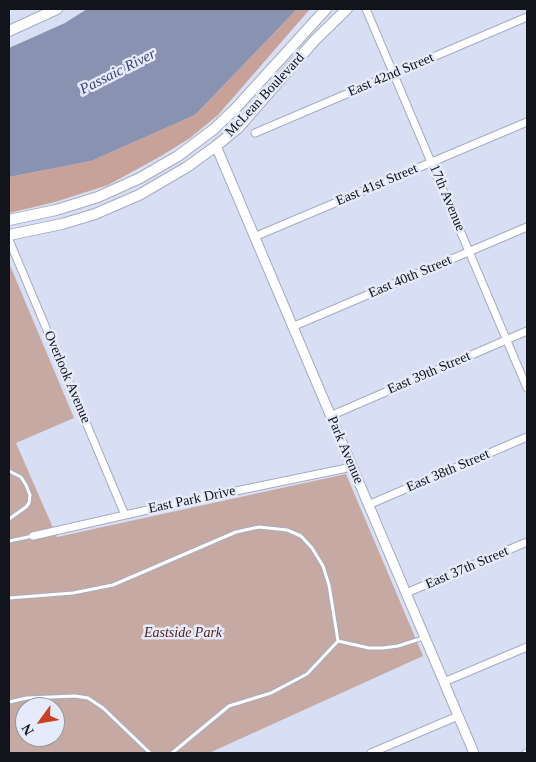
<!DOCTYPE html>
<html>
<head>
<meta charset="utf-8">
<style>
  body { margin:0 }
  #map { position:relative; width:536px; height:762px; overflow:hidden; background:#d8def3; font-family:"Times New Roman",serif }
  canvas { display:block }
  .frame { position:absolute; inset:0; border:10px solid #12141b; pointer-events:none }
  .north { position:absolute; left:15px; top:697px; width:50px; height:50px; box-sizing:border-box; background:#e6ebfc; border:1px solid #9195a2; border-radius:50%; rotate:238deg; font-size:14px; font-weight:700; line-height:20px; text-align:center; color:#12141b }
  .north::after { content:''; display:block; margin:auto; width:18px; height:22px; background:#cb4023; clip-path:polygon(50% 0,100% 100%,50% 72%,0 100%) }
</style>
</head>
<body>
<div id="map">
<canvas width="536" height="762"></canvas>
<div class="frame"></div>
<div class="north">N</div>
</div>
<script>
const ctx = document.querySelector('canvas').getContext('2d');
ctx.lineJoin = 'round';
function paint(path, color) {
  ctx.fillStyle = color;
  ctx.fill(path, 'evenodd');
}
function shape(rows) {
  const path = new Path2D();
  for (const r of rows) {
    path.moveTo(r[0], r[1]);
    for (let i = 2; i < r.length; i += 2) path.lineTo(r[i], r[i + 1]);
  }
  return path;
}
function strokePath(path, color, width, dash) {
  ctx.strokeStyle = color;
  ctx.lineWidth = width;
  ctx.lineCap = dash ? 'butt' : 'round';
  ctx.setLineDash(dash || []);
  ctx.stroke(path);
}
function drawText(font, color, halo, rows, align = 'center') {
  ctx.font = font + ' "Times New Roman",serif';
  ctx.lineWidth = 5;
  ctx.setLineDash([]);
  ctx.textBaseline = 'middle';
  ctx.strokeStyle = halo;
  ctx.fillStyle = color;
  for (const [text, x, y, turn = 0] of rows) {
    ctx.save();
    ctx.translate(x, y);
    ctx.rotate((+turn || 0) * Math.PI / 180);
    ctx.textAlign = isNaN(turn) ? turn : align;
    if (halo) ctx.strokeText(text, 0, 0);
    ctx.fillText(text, 0, 0);
    ctx.restore();
  }
}
const green = shape([
  [9,263,74,418,16,443,57,537,346,474,423,656,209,753,9,753],
  [25,707,55,707,55,737,25,737]
]);
const forest = shape([
  [297,9,310,9,218,115,190,138,161,156,108,185,55,202,9,213,9,177,91,161,195,115]
]);
const water = shape([
  [87,9,297,9,195,115,91,161,9,177,9,48,65,23]
]);
const service = shape([
  [9,471,21,477,26,485,30,495,29,503,26,507,9,519],
  [9,541,33,536],
  [9,598,73,593,113,585,236,532,259,527,287,530,301,536,312,548,323,566,329,585,338,641],
  [338,641,369,648,383,648,398,646,423,638],
  [9,702,27,698,75,696,88,698,103,708,150,753],
  [9,752,9,753],
  [172,753,229,706,271,693,307,674,338,641]
]);
const minor = shape([
  [366,9,527,388],
  [255,133,527,17],
  [254,237,527,122],
  [9,240,125,515],
  [292,327,527,227],
  [330,416,527,331],
  [368,505,527,437],
  [33,536,178,503,352,467],
  [406,593,527,542],
  [444,682,527,647],
  [371,753,458,716],
  [526,753,527,753]
]);
const tertiary = shape([
  [216,146,474,753]
]);
const primary = shape([
  [9,31,57,9],
  [9,220,56,210,98,197,140,178,178,156,214,129,235,109,326,9],
  [9,235,62,224,95,214,139,195,187,167,216,146,238,128,315,40,347,9]
]);
const streetNames = [
  ["East 42nd Street",391,75,-23],
  ["McLean Boulevard",265,95,-47],
  ["East 41st Street",377,185,-23],
  ["17th Avenue",447,198,67],
  ["East 40th Street",410,277,-23],
  ["East 39th Street",429,373,-23],
  ["Overlook Avenue",67,377,67],
  ["Park Avenue",345,450,67],
  ["East 38th Street",448,471,-23],
  ["East Park Drive",192,500,-12],
  ["East 37th Street",467,568,-23]
];
const parkNames = [
  ["Eastside Park",183,633]
];
const waterNames = [
  ["Passaic River",118,72,-27]
];
paint(green, '#c6a9a2');
paint(forest, '#c8a299');
paint(water, '#8a92b1');
strokePath(service, '#a6acc0', 5);
strokePath(minor, '#a6acc0', 9);
strokePath(tertiary, '#a6acc0', 11);
strokePath(primary, '#a6acc0', 12);
strokePath(service, '#fff', 3);
strokePath(minor, '#fff', 7);
strokePath(tertiary, '#fff', 9);
strokePath(primary, '#fff', 10);
drawText('14px', '#12141b', '#e6ebfc', streetNames);
drawText('italic 14px', '#58251a', '#e6ebfc', parkNames);
drawText('italic 15px', '#3b4471', '#e6ebfc', waterNames);
</script>
</body>
</html>
